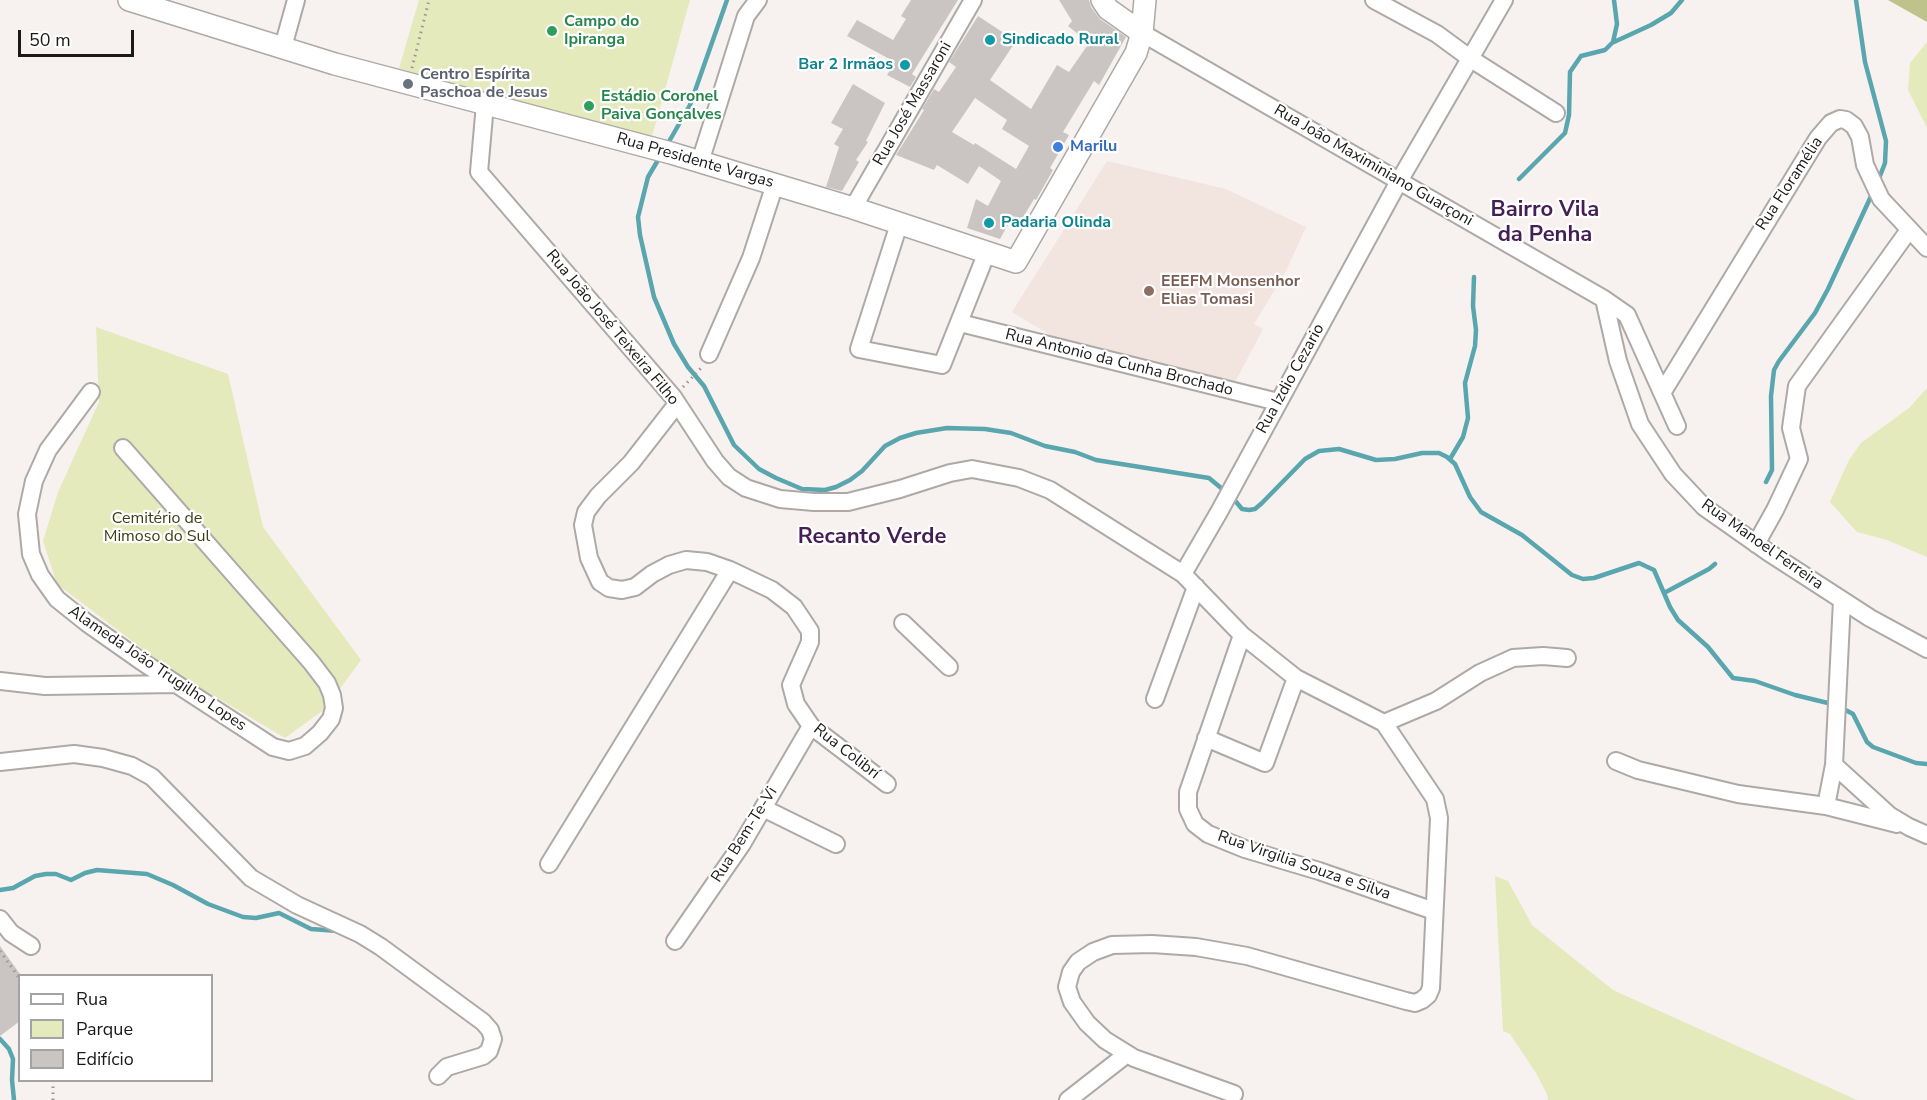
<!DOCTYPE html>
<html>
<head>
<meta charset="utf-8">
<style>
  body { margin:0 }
  #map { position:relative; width:1927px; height:1100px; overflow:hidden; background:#f7f2f0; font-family:"Nunito Sans",sans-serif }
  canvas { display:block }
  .legend { position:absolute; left:18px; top:974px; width:195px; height:108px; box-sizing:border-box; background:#fff; border:2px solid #a4a3a3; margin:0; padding:8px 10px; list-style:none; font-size:18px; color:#1b1a19 }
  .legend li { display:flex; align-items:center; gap:12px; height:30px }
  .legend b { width:30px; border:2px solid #a4a3a3 }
  .scale { position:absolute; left:18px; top:30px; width:116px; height:27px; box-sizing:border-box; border:3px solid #1b1a19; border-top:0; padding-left:8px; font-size:18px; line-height:21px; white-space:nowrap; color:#1b1a19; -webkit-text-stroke:4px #fff; paint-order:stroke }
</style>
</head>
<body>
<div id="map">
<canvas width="1927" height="1100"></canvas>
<ul class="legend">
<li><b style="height:8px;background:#fff"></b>Rua</li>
<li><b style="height:16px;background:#e4eabc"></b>Parque</li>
<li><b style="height:16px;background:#cac5c3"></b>Edifício</li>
</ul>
<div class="scale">50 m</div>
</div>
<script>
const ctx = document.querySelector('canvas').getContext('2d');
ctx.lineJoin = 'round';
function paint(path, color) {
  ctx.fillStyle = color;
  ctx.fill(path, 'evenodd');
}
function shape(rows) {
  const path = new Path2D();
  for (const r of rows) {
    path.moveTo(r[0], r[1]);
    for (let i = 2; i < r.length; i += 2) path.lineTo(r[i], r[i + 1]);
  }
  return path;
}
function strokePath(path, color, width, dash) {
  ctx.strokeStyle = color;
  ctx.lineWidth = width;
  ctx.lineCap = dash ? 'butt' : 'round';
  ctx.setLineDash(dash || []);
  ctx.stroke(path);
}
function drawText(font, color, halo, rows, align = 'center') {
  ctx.font = font + ' "Nunito Sans",sans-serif';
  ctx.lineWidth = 4.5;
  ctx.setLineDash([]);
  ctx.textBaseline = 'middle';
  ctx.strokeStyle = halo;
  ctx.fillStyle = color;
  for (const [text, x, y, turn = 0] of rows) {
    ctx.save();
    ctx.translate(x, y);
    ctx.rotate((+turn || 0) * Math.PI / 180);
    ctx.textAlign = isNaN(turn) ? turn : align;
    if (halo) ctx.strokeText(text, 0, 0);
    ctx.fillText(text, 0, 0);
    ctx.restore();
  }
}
const built = shape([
  [1107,161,1226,189,1306,227,1286,271,1254,324,1263,329,1232,388,1078,352,1012,312]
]);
const green = shape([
  [419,0,690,0,649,147,399,68],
  [1927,42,1927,128,1908,90,1910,63],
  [96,327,228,374,263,527,361,660,325,709,285,738,169,669,57,584,43,541,58,492,99,402],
  [1927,388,1927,557,1887,540,1857,532,1830,502,1849,460,1861,443,1909,408],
  [1495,876,1508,881,1532,925,1613,990,1857,1100,1548,1100,1547,1094,1536,1073,1510,1034,1503,1031]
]);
const forest = shape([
  [1888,0,1927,0,1927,22]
]);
const stream = shape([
  [1856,0,1865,62,1886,141,1885,163,1878,181],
  [1614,42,1651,25,1671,13,1682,0],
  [667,145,690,105,727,0],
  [661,155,648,177,638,217,640,235,654,297,674,344,688,367,704,386,734,445,759,469,776,478,802,489,825,490,836,487,850,480,862,471,885,446,900,438,916,433,947,428,985,429,1011,433,1045,446,1075,452,1096,460,1209,478,1232,497,1242,509,1249,510,1255,509,1262,503,1305,459,1319,451,1339,449,1376,460,1395,459,1422,453,1439,453,1447,457,1455,464,1470,497,1481,512,1522,535,1572,575,1583,579,1594,578,1639,563,1654,570,1670,607,1678,620,1708,647,1733,678,1755,681,1795,695,1832,704],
  [1519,179,1565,133,1569,115,1570,72,1581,56,1605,50,1613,42,1617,24,1614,0],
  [1450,459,1463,437,1468,418,1465,383,1475,346,1476,330,1473,306,1474,277],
  [1766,482,1772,470,1771,396,1774,370,1779,361,1815,313,1828,289,1873,192],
  [1664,593,1709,569,1715,564],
  [1840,707,1853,714,1867,742,1873,747,1916,763,1927,764],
  [0,890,13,888,35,876,46,874,56,874,71,880,85,873,97,870,147,874,173,885,208,904,243,917,256,918,279,913,311,929,338,931],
  [0,1039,9,1049,13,1059,12,1080,14,1100]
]);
const building = shape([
  [911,0,958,0,912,74,916,77,910,87,887,75,895,62,847,36,857,20,893,40,906,19,901,16],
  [1059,0,1089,0,1091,7,1100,19,1126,37,1099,85,1094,81,1063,132,1069,135,1050,168,1053,170,1036,200,1034,199,1021,221,1013,216,1000,239,967,228,976,199,988,206,1001,181,979,166,968,184,937,165,934,170,896,155,924,110,922,109,934,89,939,92,956,67,949,62,978,16,1016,41,990,80,1031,109,1057,65,1069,72,1089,43,1068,26,1072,21],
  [975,98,1007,120,1002,129,1029,146,1016,169,975,143,974,145,952,132],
  [853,84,885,103,866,141,868,142,856,160,859,162,842,191,826,187,839,147,834,144,843,129,831,123],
  [0,946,20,974,20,1021,0,1036]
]);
const path = shape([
  [412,68,429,0],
  [683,387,703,366],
  [0,951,20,979],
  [53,1100,53,1080]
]);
const minor = shape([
  [1374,0,1437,34,1471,59,1556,113],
  [1142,33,1604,299,1627,315,1677,426],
  [283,47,296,0],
  [485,104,479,172,673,397,715,461,729,477,746,488,780,499,814,502,848,502,900,489,950,473,972,469,1019,478,1050,490,1183,574,1242,635,1296,678,1384,723,1435,799,1439,818,1431,988,1428,995,1422,1000,1415,1003,1406,1001,1247,956,1196,947,1152,944,1112,945,1093,952,1078,962,1071,972,1067,987,1072,1002,1087,1023,1105,1040,1134,1058,1234,1094],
  [700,162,746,16,758,0],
  [853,208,973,0],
  [899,224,859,349,942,365,987,252],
  [1604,299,1618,361,1640,424,1673,474,1704,507,1768,552,1870,618,1927,649],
  [960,323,1278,402],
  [709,354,751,258,775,184],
  [91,392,48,450,34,481,27,514,31,554,40,575,57,599,87,623,141,661,273,747,289,751,305,746,320,733,331,719,334,708,332,695,327,683,311,662,123,448],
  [1662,393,1818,138,1831,123,1840,119,1846,120,1854,126,1860,137,1865,165,1881,199,1927,248],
  [677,404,631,463,598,496,586,512,583,525,589,558,600,582,609,588,622,590,635,587,652,574,669,565,686,560,707,562,730,570,772,590,794,607,810,631,810,642,791,685,796,704,811,726,887,784],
  [1756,544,1775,510,1799,459,1791,428,1797,386,1909,230],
  [1183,574,1219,512,1398,183,1504,0],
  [903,623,949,667],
  [1242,635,1188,792,1188,809,1195,824,1208,834,1245,849,1319,871,1434,911],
  [0,681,45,686,176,684],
  [1155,699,1196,587],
  [1384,723,1436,701,1480,673,1513,658,1543,656,1567,658],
  [1206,738,1265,763,1296,678],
  [1616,761,1638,770,1738,794,1826,806,1834,765,1842,600],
  [0,762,74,754,103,758,132,766,152,777,251,878,297,905,360,934,381,947,483,1022,490,1030,493,1039,489,1051,483,1056,447,1067,438,1076],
  [1834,765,1889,815,1909,827,1927,835],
  [1826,806,1897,824],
  [763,808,836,844],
  [549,864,730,570],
  [0,919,11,933,31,946],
  [675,941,742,844,811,726],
  [1068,1100,1127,1054]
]);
const major = shape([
  [129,0,335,64,671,153,853,208,1016,262,1136,53,1142,33,1145,0],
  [1102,0,1108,9,1142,33]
]);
const markers = [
  [552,31,6,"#2e9e5b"],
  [990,40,6,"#0f9aa8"],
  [905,65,6,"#0f9aa8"],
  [408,84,6,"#6b7280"],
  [589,106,6,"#2e9e5b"],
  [1058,147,6,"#3f7fe0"],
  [989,223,6,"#0f9aa8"],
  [1149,291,6,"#8d6e63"]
];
const leisureNames = [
  ["Campo do",564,22],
  ["Ipiranga",564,40],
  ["Estádio Coronel",601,97],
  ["Paiva Gonçalves",601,115]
];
const cultureNames = [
  ["Sindicado Rural",1002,40],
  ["Bar 2 Irmãos",893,65,"right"],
  ["Padaria Olinda",1001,223]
];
const worshipNames = [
  ["Centro Espírita",420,75],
  ["Paschoa de Jesus",420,93]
];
const streetNames = [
  ["Rua José Massaroni",913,104,-60],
  ["Rua Presidente Vargas",695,161,16],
  ["Rua João Maximiniano Guarçoni",1373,166,30],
  ["Rua Floramélia",1790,184,-57],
  ["Rua João José Teixeira Filho",612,328,50],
  ["Rua Antonio da Cunha Brochado",1119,363,14],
  ["Rua Izdio Cezario",1291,379,-61],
  ["Rua Manoel Ferreira",1762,545,35],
  ["Alameda João Trugilho Lopes",157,669,34],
  ["Rua Colibrí",846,752,38],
  ["Rua Bem-Te-Vi",745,835,-58],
  ["Rua Virgilia Souza e Silva",1304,866,19]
];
const shopNames = [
  ["Marilu",1070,147]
];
const educationNames = [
  ["EEEFM Monsenhor",1161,282],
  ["Elias Tomasi",1161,300]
];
const parkNames = [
  ["Cemitério de",157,519],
  ["Mimoso do Sul",157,537]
];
const districtNames = [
  ["Bairro Vila",1545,211],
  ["da Penha",1545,236],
  ["Recanto Verde",872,538]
];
paint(built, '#f2e4df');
paint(green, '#e4eabc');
paint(forest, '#bdc38a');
strokePath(stream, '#5aa6ae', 4.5);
paint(building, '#cac5c3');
strokePath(minor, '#aea9a7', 20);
strokePath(major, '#aea9a7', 24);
strokePath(path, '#999694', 3, [1.5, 4.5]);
strokePath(minor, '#fff', 16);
strokePath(major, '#fff', 21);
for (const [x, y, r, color] of markers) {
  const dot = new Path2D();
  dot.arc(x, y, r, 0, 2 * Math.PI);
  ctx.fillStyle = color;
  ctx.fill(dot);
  strokePath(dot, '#fff', 2);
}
drawText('bold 16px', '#27864d', '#fff', leisureNames, 'left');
drawText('bold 16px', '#0d838f', '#fff', cultureNames, 'left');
drawText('bold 16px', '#5b616d', '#fff', worshipNames, 'left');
drawText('16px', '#1b1a19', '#fff', streetNames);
drawText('bold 16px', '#366cbe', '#fff', shopNames, 'left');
drawText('bold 16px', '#785e54', '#fff', educationNames, 'left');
drawText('16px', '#3b3f13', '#fff', parkNames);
drawText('bold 22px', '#441e54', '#fff', districtNames);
</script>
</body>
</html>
